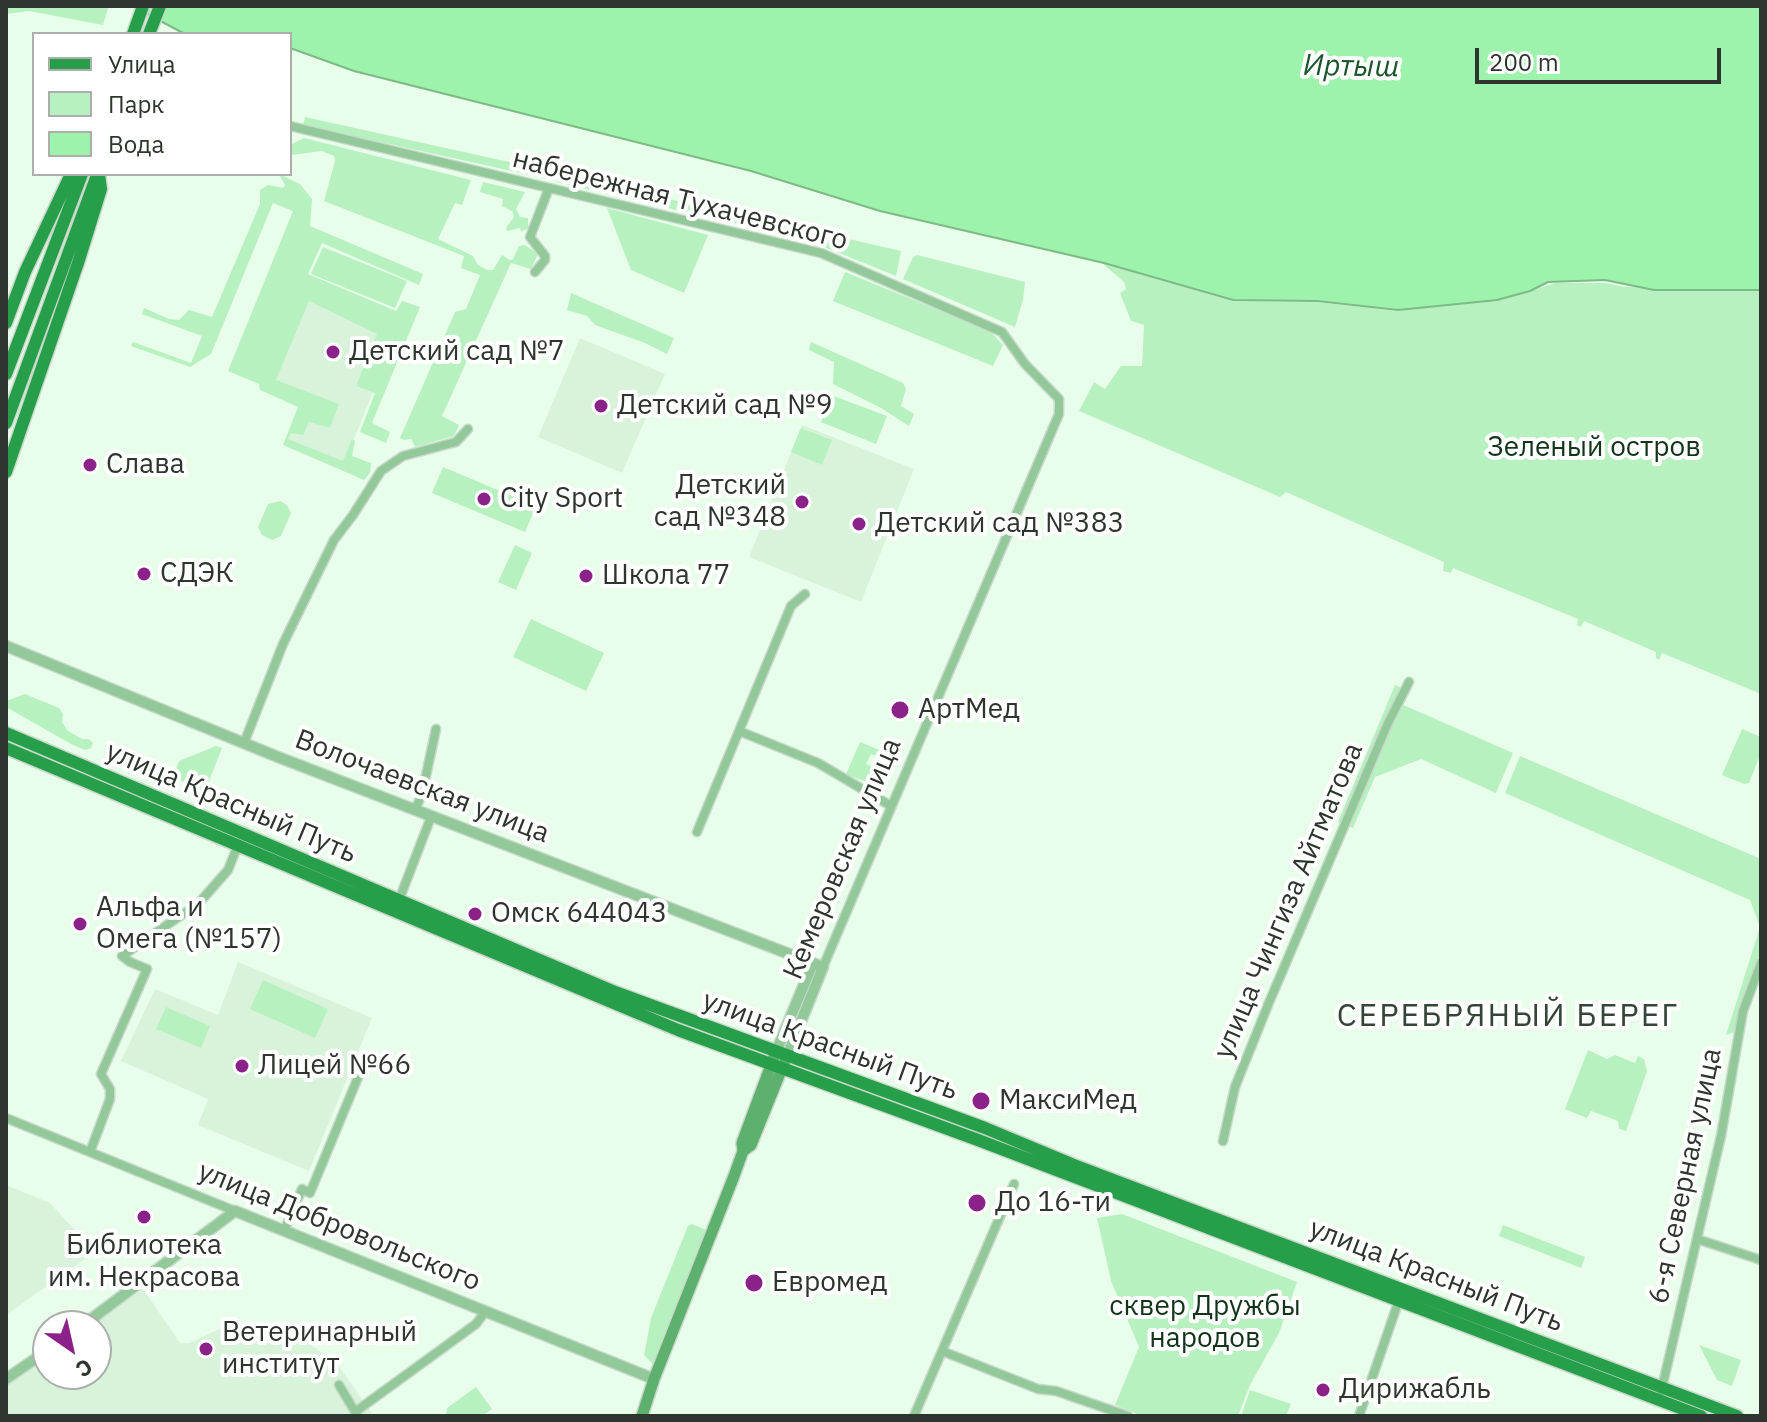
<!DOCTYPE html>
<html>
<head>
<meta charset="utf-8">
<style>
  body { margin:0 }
  #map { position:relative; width:1767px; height:1422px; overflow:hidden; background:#e9fdeb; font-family:"IBM Plex Sans",sans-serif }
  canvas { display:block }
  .frame { position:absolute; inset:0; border:8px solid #2e352e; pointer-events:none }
  .legend { position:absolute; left:32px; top:32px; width:260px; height:144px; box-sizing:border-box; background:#fff; border:2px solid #abaeab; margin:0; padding:10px 14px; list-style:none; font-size:24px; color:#2e352e }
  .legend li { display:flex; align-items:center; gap:16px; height:40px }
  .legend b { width:40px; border:2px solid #abaeab }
  .north { position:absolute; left:32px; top:1310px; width:80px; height:80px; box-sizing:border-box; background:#fff; border:2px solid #abaeab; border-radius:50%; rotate:146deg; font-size:22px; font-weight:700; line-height:32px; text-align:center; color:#2e352e }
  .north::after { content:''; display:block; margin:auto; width:28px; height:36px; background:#8a2289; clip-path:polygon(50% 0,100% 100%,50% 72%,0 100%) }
  .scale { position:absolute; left:1475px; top:48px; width:246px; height:36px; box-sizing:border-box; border:4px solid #2e352e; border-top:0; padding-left:10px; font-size:24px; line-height:28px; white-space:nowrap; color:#2e352e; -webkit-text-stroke:6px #fff; paint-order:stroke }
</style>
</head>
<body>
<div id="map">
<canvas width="1767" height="1422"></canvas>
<div class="frame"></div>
<ul class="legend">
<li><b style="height:10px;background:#279e4a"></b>Улица</li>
<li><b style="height:22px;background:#b8f1c0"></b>Парк</li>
<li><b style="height:22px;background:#9ef3ac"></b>Вода</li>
</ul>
<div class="north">С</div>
<div class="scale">200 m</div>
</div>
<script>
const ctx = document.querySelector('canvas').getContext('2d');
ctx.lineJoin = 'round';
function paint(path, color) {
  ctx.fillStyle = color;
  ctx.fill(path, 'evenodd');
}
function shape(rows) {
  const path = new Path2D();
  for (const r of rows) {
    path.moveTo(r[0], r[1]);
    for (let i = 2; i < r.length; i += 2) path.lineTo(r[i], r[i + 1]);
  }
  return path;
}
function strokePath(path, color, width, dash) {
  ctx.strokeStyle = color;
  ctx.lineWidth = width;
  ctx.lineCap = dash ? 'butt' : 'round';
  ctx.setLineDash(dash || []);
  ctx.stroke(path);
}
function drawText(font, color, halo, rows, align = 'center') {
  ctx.font = font + ' "IBM Plex Sans",sans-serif';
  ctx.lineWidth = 8;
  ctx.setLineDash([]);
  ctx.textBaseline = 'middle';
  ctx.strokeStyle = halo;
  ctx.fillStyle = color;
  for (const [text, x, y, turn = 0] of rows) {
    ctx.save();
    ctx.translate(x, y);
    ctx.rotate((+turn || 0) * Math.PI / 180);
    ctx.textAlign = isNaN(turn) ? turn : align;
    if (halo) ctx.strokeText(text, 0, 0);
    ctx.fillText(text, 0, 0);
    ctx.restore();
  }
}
const built = shape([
  [308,275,405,315,344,463,286,439,300,406,260,390],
  [580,338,665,374,622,473,538,437],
  [802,425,914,469,861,602,749,557],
  [238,962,372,1018,309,1171,198,1125,208,1099,121,1061,155,989,218,1015],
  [6,1185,50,1203,95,1252,6,1315],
  [141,1286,180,1343,189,1343,226,1326,270,1344,304,1340,338,1365,374,1416,6,1416,6,1384,48,1354,48,1374,96,1374,96,1326,87,1326]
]);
const green = shape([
  [6,6,106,6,108,8,103,25,29,11,6,14],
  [305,117,550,171,548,179,303,125],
  [304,138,471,180,462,205,455,203,438,239,473,256,477,264,487,270,493,270,502,255,510,260,513,259,519,246,525,245,538,254,531,269,511,263,442,416,459,425,454,436,415,447,411,439,404,440,400,438,455,312,466,309,480,275,461,268,464,256,324,201,335,161,334,156,322,151,291,155,290,158,290,145],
  [279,174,300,184,312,199,310,226,423,274,419,285,322,243,308,274,396,311,402,301,420,307,372,423,390,432,386,443,360,432,375,393,356,386,377,334,309,301,276,380,339,404,330,428,309,422,303,435,291,433,288,439,343,461,352,439,355,441,352,456,371,463,370,473,364,480,283,445,298,407,260,390,259,384,228,371,293,211,273,203,211,354,190,367,131,346,133,342,191,363,202,336,142,314,144,308,169,319,179,320,189,310,212,317,260,204,260,190,268,185,283,188,285,185],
  [559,174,678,201,676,210,557,182],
  [483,182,525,192,516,209,520,217,528,218,528,228,521,232,520,228,507,231,506,228,514,217,512,211,502,206,503,199,480,192],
  [686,204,800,227,797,237,684,211],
  [607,208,708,235,684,293,631,270],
  [810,230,901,251,896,276,807,240],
  [323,247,407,281,395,308,311,274],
  [917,255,1025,282,1023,300,1015,327,903,279,913,257],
  [1102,263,1232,301,1316,302,1397,311,1511,297,1555,283,1606,283,1624,287,1761,290,1761,694,1662,653,1659,660,1656,658,1656,652,1584,621,1581,627,1577,625,1578,619,1453,568,1451,573,1443,571,1444,562,1286,492,1280,497,1079,411,1094,382,1105,389,1121,366,1142,366,1144,325,1131,321,1120,293,1126,289,1124,282],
  [845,272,990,331,1003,345,993,366,833,301],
  [571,293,674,338,667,354,645,343,595,325,587,316,567,310],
  [811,342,903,383,906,389,901,406,914,414,909,426,881,408,833,384,834,362,809,350],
  [831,395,887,416,876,444,821,422],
  [801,428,832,440,822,465,791,452],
  [443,467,536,506,525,532,432,493],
  [280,501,287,505,291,513,281,536,272,540,262,535,258,527,268,504],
  [515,545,532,553,516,590,498,582],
  [531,619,604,653,586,691,513,657],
  [1395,685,1404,689,1401,704,1513,753,1496,793,1421,759,1375,777,1353,828,1338,822],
  [25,694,59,708,63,714,62,722,68,731,82,739,89,739,93,743,91,748,85,750,71,744,6,707,6,701],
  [1742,729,1761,737,1761,753,1749,783,1744,784,1722,775],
  [860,742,882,751,879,757,871,754,866,764,875,768,869,783,846,774],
  [216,746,222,748,205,791,173,777,179,761],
  [1520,756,1761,859,1761,951,1740,1006,1734,1032,1726,1035,1760,927,1750,900,1505,793],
  [263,980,328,1009,315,1038,250,1009],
  [166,1007,210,1026,201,1048,156,1029],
  [1588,1050,1607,1059,1615,1055,1635,1063,1638,1056,1644,1059,1647,1071,1626,1131,1619,1129,1618,1121,1591,1111,1587,1118,1565,1109],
  [1122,1214,1297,1282,1279,1333,1250,1385,1238,1416,1142,1416,1115,1405,1139,1347,1111,1281,1097,1218],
  [692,1224,706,1230,653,1364,644,1355,651,1318,688,1226],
  [1503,1225,1585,1257,1581,1268,1499,1236],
  [1699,1345,1741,1360,1732,1386,1717,1380],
  [476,1387,492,1409,482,1416,446,1416,447,1408],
  [1250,1390,1291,1404,1286,1416,1241,1416]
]);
const water = shape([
  [132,6,1761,6,1761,290,1654,290,1605,280,1548,282,1530,291,1497,300,1398,310,1317,301,1233,300,1104,263,880,211,751,171,354,71,290,48,290,34,185,34,132,6]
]);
const minor = shape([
  [290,126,821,253,1002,332,1025,364,1059,399,1059,414,823,967],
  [535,272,545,260,545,256,530,237,549,188],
  [739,731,818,763,891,806],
  [244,743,283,644,334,540,353,515,381,471,403,456,456,442,468,429],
  [415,810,422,794,436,729],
  [697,832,791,606,805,594],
  [399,900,431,817],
  [6,1118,235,1211],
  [1223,1141,1235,1087,1268,1005,1388,723,1409,682],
  [90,1152,110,1099,110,1089,101,1074,147,969,130,962,122,956,199,903,228,870,238,845],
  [284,1231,302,1189,310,1193,359,1075],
  [1697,1239,1761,1260],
  [942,1351,1038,1389,1056,1391,1128,1416],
  [339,1385,357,1415],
  [1661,1392,1721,1136,1743,1011,1761,963],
  [355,1412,476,1324,485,1312],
  [914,1416,1014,1184],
  [1359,1416,1399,1300]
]);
const tertiary = shape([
  [6,646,278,757,823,967,787,1056],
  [776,1052,813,963],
  [82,1326,235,1211,654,1379],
  [6,1379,48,1350]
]);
const secondary = shape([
  [743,1151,751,1145,787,1056],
  [642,1416,654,1379,734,1176,743,1151,742,1143,774,1057]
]);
const primary = shape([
  [133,34,143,6],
  [149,34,160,6],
  [6,323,25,272,71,174],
  [6,374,82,174],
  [6,423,97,175],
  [6,472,79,260,101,189,99,174],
  [6,733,615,992,985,1128,1074,1165,1737,1416],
  [6,748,678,1030,978,1140,1701,1416]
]);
const markers = [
  [333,352,8,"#8a2289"],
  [601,406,8,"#8a2289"],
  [90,465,8,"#8a2289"],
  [484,499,8,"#8a2289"],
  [802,502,8,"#8a2289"],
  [859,524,8,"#8a2289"],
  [144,574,8,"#8a2289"],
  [586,576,8,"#8a2289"],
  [900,710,10,"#8a2289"],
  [475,914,8,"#8a2289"],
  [80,924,8,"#8a2289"],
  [242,1066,8,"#8a2289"],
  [981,1101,10,"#8a2289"],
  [977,1203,10,"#8a2289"],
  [144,1217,8,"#8a2289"],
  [754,1283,10,"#8a2289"],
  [206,1349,8,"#8a2289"],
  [1323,1390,8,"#8a2289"]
];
const streetNames = [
  ["набережная Тухачевского",680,200,14],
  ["Волочаевская улица",422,787,21],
  ["улица Красный Путь",231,803,23],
  ["Кемеровская улица",843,859,-67],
  ["улица Чингиза Айтматова",1289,901,-67],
  ["улица Красный Путь",830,1046,20],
  ["6-я Северная улица",1686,1176,-78],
  ["улица Добровольского",339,1227,22],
  ["улица Красный Путь",1436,1276,21]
];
const poiNames = [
  ["Детский сад №7",349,352],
  ["Детский сад №9",617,406],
  ["Слава",106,465],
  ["Детский",786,486,"right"],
  ["сад №348",786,518,"right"],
  ["City Sport",500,499],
  ["Детский сад №383",875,524],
  ["СДЭК",160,574],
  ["Школа 77",602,576],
  ["АртМед",918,710],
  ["Альфа и",96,908],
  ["Омега (№157)",96,940],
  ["Омск 644043",491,914],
  ["Лицей №66",258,1066],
  ["МаксиМед",999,1101],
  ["До 16-ти",995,1203],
  ["Библиотека",144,1246,"center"],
  ["им. Некрасова",144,1278,"center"],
  ["Евромед",772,1283],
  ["Ветеринарный",222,1333],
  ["институт",222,1365],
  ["Дирижабль",1339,1390]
];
const parkNames = [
  ["Зеленый остров",1594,448],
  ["сквер Дружбы",1205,1307],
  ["народов",1205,1339]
];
const waterNames = [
  ["Иртыш",1351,67,1]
];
const quarterNames = [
  ["СЕРЕБРЯНЫЙ БЕРЕГ",1508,1017]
];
paint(built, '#d9f3db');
paint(green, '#b8f1c0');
paint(water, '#9ef3ac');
strokePath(water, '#7cba86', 2);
strokePath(minor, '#c7d9c9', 11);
strokePath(tertiary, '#c7d9c9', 13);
strokePath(secondary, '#c7d9c9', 14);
strokePath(primary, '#c7d9c9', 15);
strokePath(minor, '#93c89b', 8);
strokePath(tertiary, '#93c89b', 10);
strokePath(secondary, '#5db06d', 11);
strokePath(primary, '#279e4a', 12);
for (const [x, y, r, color] of markers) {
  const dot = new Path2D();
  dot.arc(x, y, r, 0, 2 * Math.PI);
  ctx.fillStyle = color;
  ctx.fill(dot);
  strokePath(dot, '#fff', 3);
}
drawText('28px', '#2e352e', '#fff', streetNames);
drawText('28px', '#2e352e', '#fff', poiNames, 'left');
drawText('28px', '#12351a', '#fff', parkNames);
drawText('italic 30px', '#1b562a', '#fff', waterNames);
ctx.letterSpacing = '2px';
drawText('32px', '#354638', '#fff', quarterNames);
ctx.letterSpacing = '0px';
</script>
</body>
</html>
